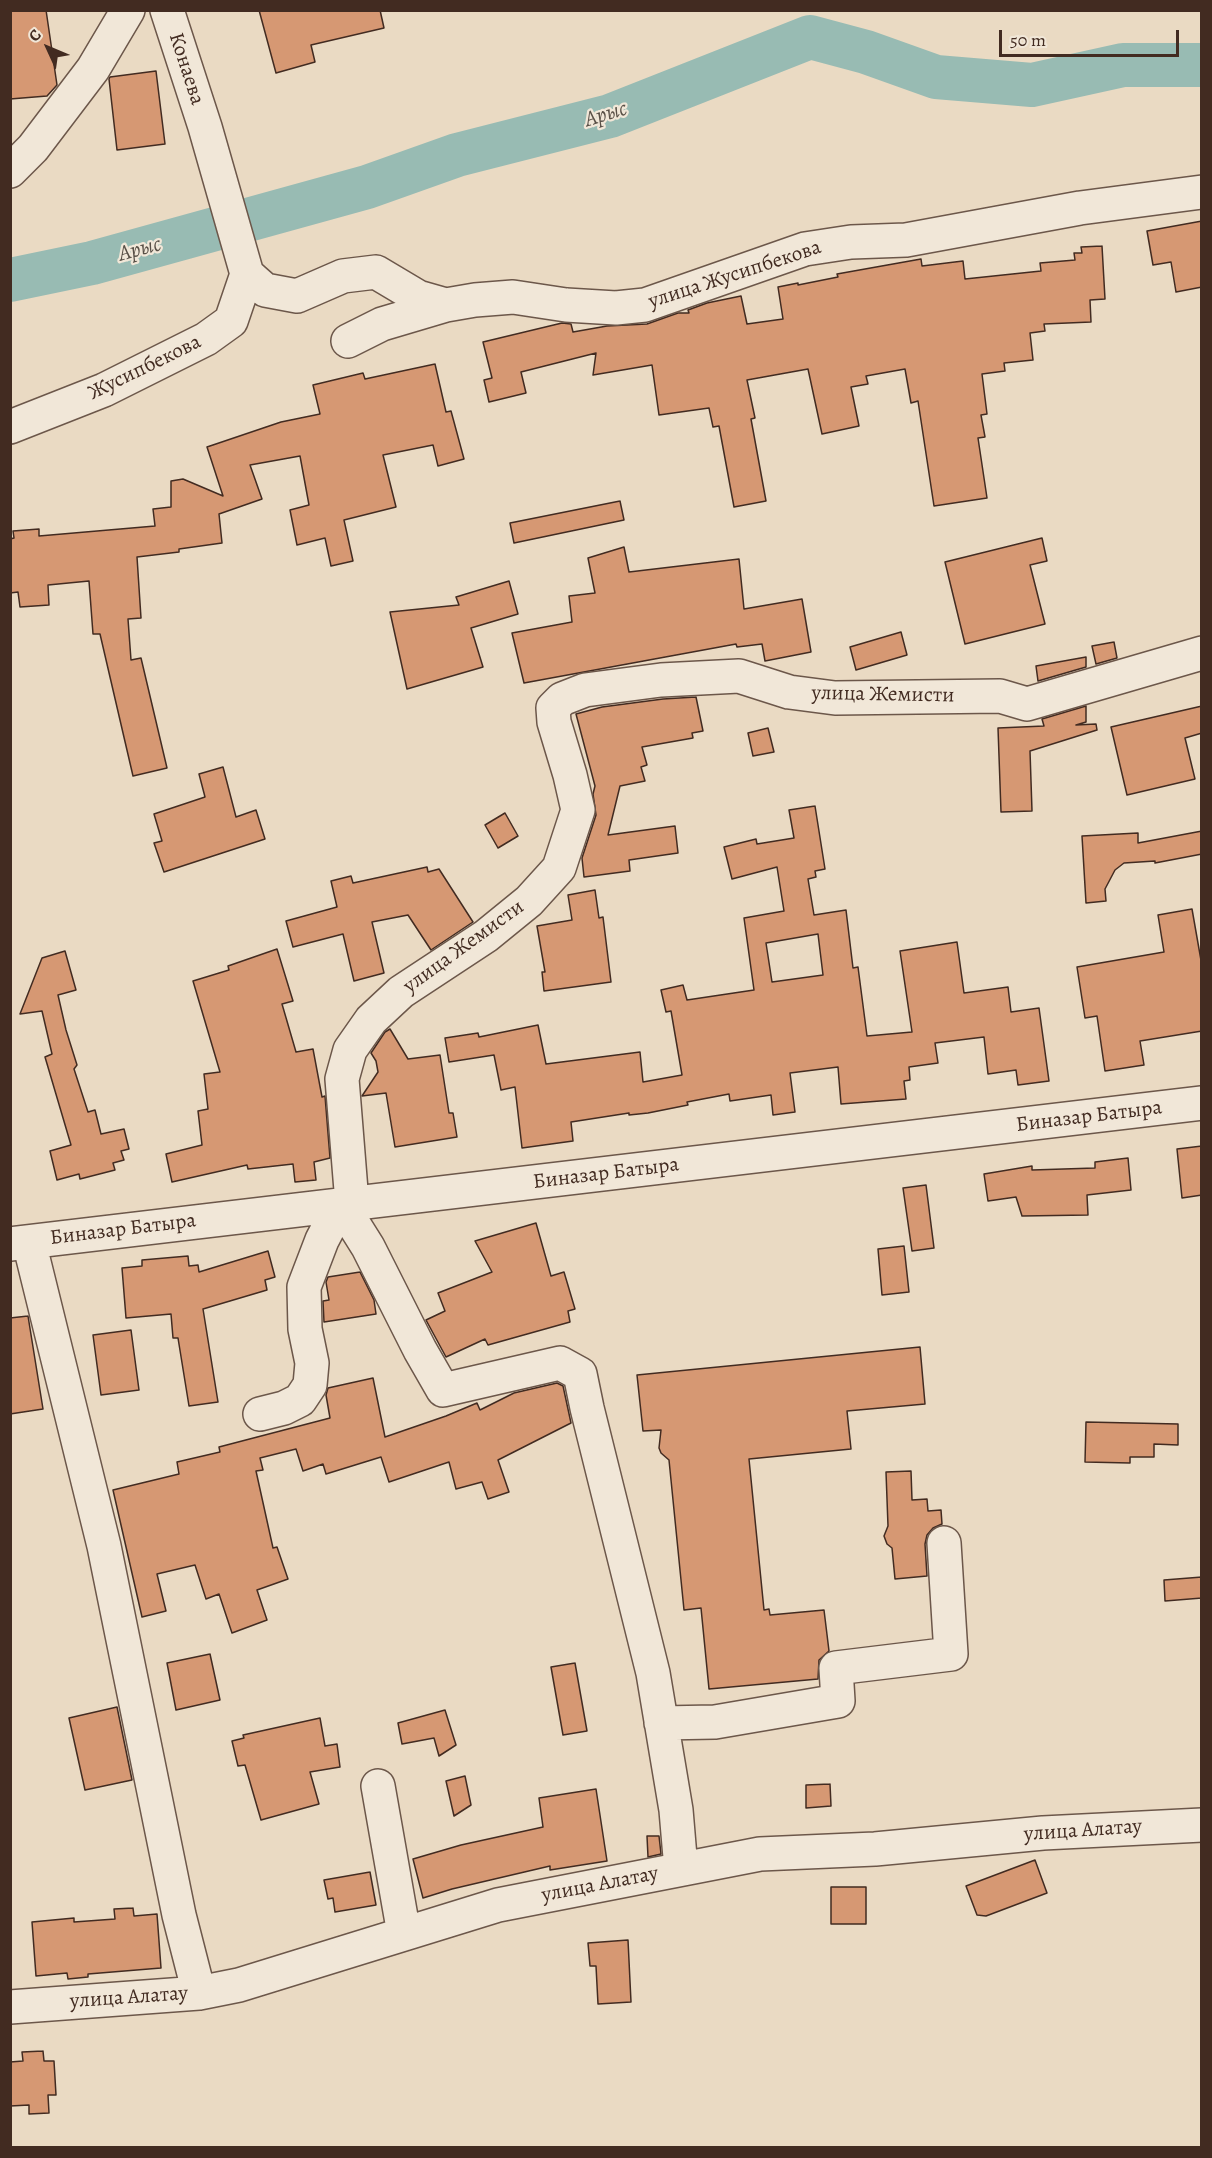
<!DOCTYPE html>
<html>
<head>
<meta charset="utf-8">
<style>
  body { margin:0 }
  #map { position:relative; width:1212px; height:2158px; overflow:hidden; background:#eadac3; font-family:Alegreya,serif }
  canvas { display:block }
  .frame { position:absolute; inset:0; border:12px solid #422b21; pointer-events:none }
  .north { position:absolute; left:18px; top:18px; width:60px; height:60px; -webkit-text-stroke:4px #f1e7d8; paint-order:stroke; rotate:314deg; font-size:16px; font-weight:700; line-height:24px; text-align:center; color:#422b21 }
  .north::after { content:''; display:block; margin:auto; width:21px; height:27px; background:#422b21; clip-path:polygon(50% 0,100% 100%,50% 72%,0 100%) }
  .scale { position:absolute; left:999px; top:30px; width:180px; height:27px; box-sizing:border-box; border:3px solid #422b21; border-top:0; padding-left:8px; font-size:18px; line-height:21px; white-space:nowrap; color:#422b21; -webkit-text-stroke:4px #f1e7d8; paint-order:stroke }
</style>
</head>
<body>
<div id="map">
<canvas width="1212" height="2158"></canvas>
<div class="frame"></div>
<div class="north">С</div>
<div class="scale">50 m</div>
</div>
<script>
const ctx = document.querySelector('canvas').getContext('2d');
ctx.lineJoin = 'round';
function shape(rows) {
  const path = new Path2D();
  for (const r of rows) {
    path.moveTo(r[0], r[1]);
    for (let i = 2; i < r.length; i += 2) path.lineTo(r[i], r[i + 1]);
  }
  return path;
}
function strokePath(path, color, width, dash) {
  ctx.strokeStyle = color;
  ctx.lineWidth = width;
  ctx.lineCap = dash ? 'butt' : 'round';
  ctx.setLineDash(dash || []);
  ctx.stroke(path);
}
function paint(path, color) {
  ctx.fillStyle = color;
  ctx.fill(path, 'evenodd');
}
function drawText(font, color, halo, rows, align = 'center') {
  ctx.font = font + ' Alegreya,serif';
  ctx.lineWidth = 4.5;
  ctx.setLineDash([]);
  ctx.textBaseline = 'middle';
  ctx.strokeStyle = halo;
  ctx.fillStyle = color;
  for (const [text, x, y, turn = 0] of rows) {
    ctx.save();
    ctx.translate(x, y);
    ctx.rotate((+turn || 0) * Math.PI / 180);
    ctx.textAlign = isNaN(turn) ? turn : align;
    if (halo) ctx.strokeText(text, 0, 0);
    ctx.fillText(text, 0, 0);
    ctx.restore();
  }
}
const river = shape([
  [10,280,92,263,367,187,457,155,610,116,810,37,866,52,936,77,1032,85,1123,65,1202,65]
]);
const building = shape([
  [10,10,46,10,57,85,47,96,10,99,10,10],
  [259,10,380,10,384,28,311,45,315,62,276,73,259,10],
  [156,71,165,144,117,150,109,79,110,77,156,71],
  [1202,221,1202,287,1176,292,1171,262,1153,265,1147,231,1202,221],
  [1102,246,1105,299,1090,300,1091,322,1044,324,1045,331,1030,333,1033,360,1004,363,1005,371,982,374,987,414,981,415,985,437,978,438,987,498,934,506,918,401,911,403,905,369,866,376,868,384,851,387,859,426,822,434,808,369,747,380,755,418,751,419,766,501,734,507,719,426,713,427,709,408,659,415,652,365,593,375,596,353,521,372,526,393,489,402,484,380,492,378,483,342,562,323,571,324,573,332,607,326,647,324,678,313,689,313,688,310,707,303,741,296,747,324,783,319,778,287,798,283,798,285,838,277,837,274,921,259,922,266,963,261,965,279,1041,271,1040,263,1075,260,1074,253,1082,253,1081,247,1102,246],
  [435,364,446,412,451,411,464,459,438,466,433,445,383,455,396,507,344,520,353,561,331,566,325,538,297,545,290,510,309,505,300,456,250,465,262,499,219,514,222,543,179,549,179,552,137,557,141,618,128,619,131,660,141,658,167,768,133,776,100,634,93,634,89,581,48,585,49,605,20,607,18,592,10,593,10,539,14,538,13,531,39,529,39,536,155,526,153,509,171,507,171,481,183,479,223,496,207,447,281,422,320,414,313,385,363,373,365,379,435,364],
  [620,501,624,520,514,543,510,523,620,501],
  [1042,538,1047,561,1030,565,1045,624,965,644,945,562,1042,538],
  [624,547,629,572,739,559,744,609,802,599,811,652,765,661,762,644,737,647,736,644,524,683,512,633,572,622,569,596,595,593,588,558,624,547],
  [509,581,518,614,471,628,483,667,407,689,390,612,459,605,456,597,509,581],
  [901,632,907,655,856,670,850,647,901,632],
  [1114,642,1117,658,1096,664,1092,646,1114,642],
  [1086,657,1086,667,1038,681,1036,666,1086,657],
  [696,697,703,731,692,733,693,738,642,747,647,765,641,767,645,781,620,786,608,835,675,826,678,853,629,860,630,871,584,877,582,858,596,815,593,794,595,786,576,714,602,707,663,699,696,697],
  [1086,706,1086,722,1076,725,1096,724,1097,730,1030,751,1032,811,1001,812,998,728,1044,726,1042,719,1086,706],
  [1202,706,1202,733,1185,738,1195,779,1127,795,1111,727,1202,706],
  [768,728,774,752,753,756,748,733,768,728],
  [223,767,236,817,256,810,265,839,164,872,154,843,162,841,154,814,205,797,199,774,223,767],
  [815,806,825,869,815,871,816,877,808,879,814,915,846,910,853,968,858,967,867,1036,912,1032,900,951,957,942,964,993,1008,987,1011,1012,1039,1008,1049,1081,1018,1085,1016,1070,988,1074,984,1037,935,1043,938,1063,909,1067,910,1080,904,1081,906,1099,841,1104,838,1067,790,1073,795,1112,773,1115,771,1095,730,1101,729,1094,687,1102,688,1105,648,1113,629,1115,629,1113,571,1122,573,1141,522,1148,515,1087,501,1090,494,1055,449,1062,445,1038,478,1033,479,1037,538,1025,546,1064,640,1052,643,1082,682,1075,671,1011,666,1012,661,990,683,985,687,1000,754,990,744,918,784,911,777,867,732,879,724,847,756,839,757,844,794,838,789,810,815,806],
  [818,934,823,975,772,982,766,943,818,934],
  [505,813,518,836,498,848,485,825,505,813],
  [1202,831,1202,854,1155,863,1155,861,1124,863,1115,870,1105,889,1106,901,1086,903,1082,836,1138,833,1138,843,1202,831],
  [427,867,428,872,439,869,473,922,431,950,408,915,372,922,384,973,354,981,343,934,293,947,286,921,337,907,331,881,351,876,353,883,427,867],
  [595,890,599,918,603,917,611,982,544,991,542,972,545,972,537,926,572,920,568,895,595,890],
  [1192,909,1202,966,1202,1031,1140,1041,1144,1065,1105,1071,1097,1016,1085,1018,1077,967,1164,952,1158,915,1192,909],
  [277,949,293,1001,282,1004,296,1052,313,1049,322,1097,325,1096,330,1158,314,1162,316,1180,295,1182,293,1164,248,1169,247,1165,172,1182,166,1154,202,1145,198,1111,208,1109,204,1074,220,1072,193,981,229,970,228,966,277,949],
  [65,951,76,990,58,995,66,1030,77,1065,74,1069,88,1112,95,1110,101,1134,124,1129,129,1149,121,1151,124,1160,113,1163,115,1170,80,1179,79,1174,57,1180,50,1151,71,1145,45,1057,52,1054,42,1011,20,1014,42,958,65,951],
  [390,1029,408,1059,440,1055,449,1113,453,1113,457,1137,395,1147,386,1093,362,1096,378,1072,376,1061,371,1053,385,1032,390,1029],
  [1202,1146,1202,1195,1182,1198,1177,1149,1202,1146],
  [1128,1158,1131,1190,1087,1195,1088,1215,1022,1216,1016,1197,988,1201,984,1174,1032,1166,1032,1170,1095,1168,1095,1162,1128,1158],
  [926,1185,934,1248,912,1251,903,1188,926,1185],
  [536,1223,551,1276,564,1272,575,1309,568,1311,570,1322,488,1345,485,1339,446,1357,426,1320,445,1311,438,1293,492,1272,475,1241,536,1223],
  [904,1246,909,1292,882,1295,878,1249,904,1246],
  [268,1251,275,1277,265,1280,267,1290,203,1309,218,1402,189,1406,178,1338,173,1338,171,1314,126,1318,122,1268,142,1266,142,1260,188,1256,189,1266,198,1265,199,1272,268,1251],
  [360,1272,374,1300,376,1314,324,1322,323,1301,329,1300,326,1282,328,1277,360,1272],
  [28,1316,43,1409,10,1414,10,1318,28,1316],
  [131,1330,139,1390,101,1395,93,1335,131,1330],
  [920,1347,925,1404,847,1411,851,1449,749,1459,764,1610,769,1609,770,1615,824,1610,829,1651,819,1660,818,1679,709,1689,701,1608,684,1610,669,1460,661,1453,659,1448,661,1430,643,1431,637,1375,920,1347],
  [373,1378,385,1437,446,1416,477,1403,480,1410,514,1393,557,1383,563,1386,571,1423,498,1460,509,1492,488,1499,482,1482,456,1489,449,1462,389,1482,381,1457,326,1474,323,1464,303,1471,296,1449,260,1458,263,1470,256,1471,273,1548,277,1547,288,1579,257,1590,267,1620,232,1633,219,1594,206,1599,195,1565,157,1574,166,1611,142,1617,113,1490,179,1474,177,1462,220,1452,219,1447,330,1418,326,1395,328,1388,373,1378],
  [1086,1422,1178,1424,1178,1445,1154,1444,1154,1457,1130,1457,1130,1463,1085,1462,1086,1422],
  [911,1471,912,1500,927,1499,928,1511,941,1510,942,1524,933,1528,927,1535,925,1544,927,1576,895,1579,892,1548,887,1544,884,1536,888,1526,886,1472,911,1471],
  [1202,1577,1202,1598,1165,1601,1164,1580,1202,1577],
  [210,1654,220,1700,176,1710,167,1663,210,1654],
  [575,1663,587,1731,563,1735,551,1667,575,1663],
  [117,1707,132,1780,85,1790,69,1718,117,1707],
  [445,1710,456,1745,439,1756,434,1738,402,1744,398,1723,445,1710],
  [320,1718,325,1746,337,1744,340,1767,310,1772,319,1804,261,1820,245,1765,238,1766,232,1741,244,1738,243,1735,320,1718],
  [465,1776,471,1805,454,1816,446,1781,465,1776],
  [830,1784,831,1806,806,1808,806,1785,830,1784],
  [596,1789,607,1861,550,1870,550,1866,452,1889,423,1898,413,1859,461,1845,543,1827,539,1798,596,1789],
  [647,1836,659,1836,661,1854,648,1857,647,1836],
  [1035,1860,1047,1893,986,1916,977,1915,966,1886,1035,1860],
  [370,1872,376,1905,335,1912,333,1898,328,1899,324,1880,370,1872],
  [831,1887,866,1887,866,1924,831,1924,831,1887],
  [133,1908,134,1916,157,1914,161,1968,88,1974,88,1977,68,1979,67,1973,36,1976,32,1922,74,1918,74,1922,115,1919,114,1909,133,1908],
  [628,1940,631,2002,598,2004,596,1966,590,1966,588,1943,628,1940],
  [43,2051,44,2061,54,2061,56,2095,48,2095,49,2113,29,2114,29,2105,10,2106,10,2062,23,2061,22,2052,43,2051]
]);
const minor = shape([
  [167,10,205,127,247,274],
  [10,171,33,148,93,69,128,10],
  [247,274,265,290,297,296,343,276,376,272,418,297,446,305,475,300,513,297,566,305,616,308,645,305,805,249,851,242,906,240,1080,208,1202,192],
  [348,341,382,324,446,305],
  [10,427,104,390,206,339,231,321,247,274],
  [352,1203,342,1079,350,1050,371,1020,401,992,486,936,529,901,559,868,578,810,570,775,554,722,553,708,562,699,585,690,661,680,739,676,789,692,835,698,1000,696,1027,704,1202,653],
  [341,1204,368,1247,420,1350,443,1390,560,1363,580,1374,587,1408,653,1673,676,1810,681,1869],
  [29,1242,104,1546,179,1915,199,1993],
  [10,1244,1202,1103],
  [260,1414,284,1408,300,1400,310,1385,312,1363,305,1329,304,1287,322,1240,341,1204],
  [661,1723,715,1722,838,1701,836,1668,951,1654,944,1543],
  [378,1786,404,1934],
  [10,2007,199,1993,239,1985,498,1905,760,1854,875,1849,1043,1833,1202,1825]
]);
const streetNames = [
  ["Конаева",186,69,72],
  ["улица Жусипбекова",735,275,-18],
  ["Жусипбекова",145,368,-26],
  ["улица Жемисти",883,695,1],
  ["улица Жемисти",464,947,-36],
  ["Биназар Батыра",1089,1117,-7],
  ["Биназар Батыра",606,1174,-7],
  ["Биназар Батыра",123,1230,-7],
  ["улица Алатау",1083,1831,-4],
  ["улица Алатау",600,1885,-11],
  ["улица Алатау",129,1998,-4]
];
const waterNames = [
  ["Арыс",606,115,-17],
  ["Арыс",140,250,-15]
];
strokePath(river, '#98bbb3', 44);
paint(building, '#d69873');
strokePath(building, '#422b21', 1.5);
strokePath(minor, '#6c574a', 36);
strokePath(minor, '#f1e7d8', 33);
drawText('21px', '#422b21', '#f1e7d8', streetNames);
drawText('italic 22px', '#584f46', '#f1e7d8', waterNames);
</script>
</body>
</html>
